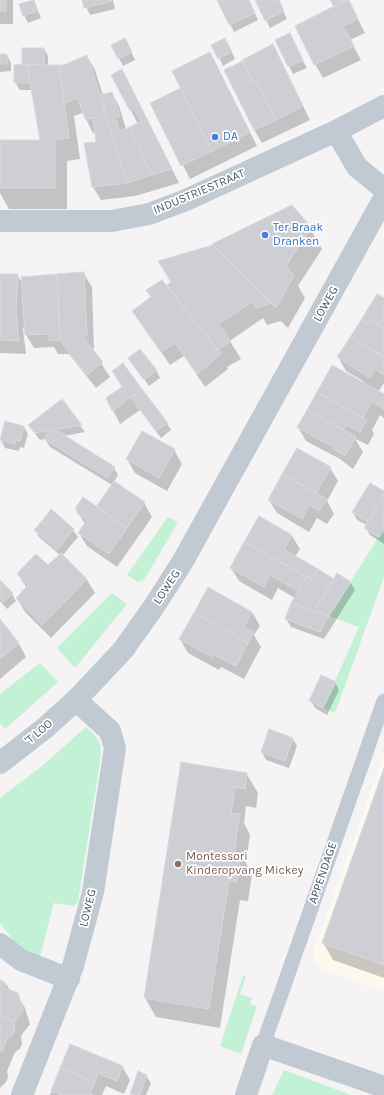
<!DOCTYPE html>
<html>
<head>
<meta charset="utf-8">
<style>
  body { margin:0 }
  canvas { display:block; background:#f5f3f3 }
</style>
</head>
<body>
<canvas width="384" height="1095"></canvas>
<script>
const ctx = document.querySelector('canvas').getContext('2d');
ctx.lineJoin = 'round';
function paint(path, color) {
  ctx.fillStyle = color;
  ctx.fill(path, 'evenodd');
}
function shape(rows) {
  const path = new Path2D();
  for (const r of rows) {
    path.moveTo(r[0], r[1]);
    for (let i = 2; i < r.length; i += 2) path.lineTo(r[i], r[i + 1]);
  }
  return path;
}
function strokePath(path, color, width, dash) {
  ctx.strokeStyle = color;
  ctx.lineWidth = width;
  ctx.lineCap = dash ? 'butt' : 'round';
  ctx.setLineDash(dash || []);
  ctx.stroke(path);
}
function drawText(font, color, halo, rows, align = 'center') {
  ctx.font = font + ' Karla,sans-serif';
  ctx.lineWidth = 3.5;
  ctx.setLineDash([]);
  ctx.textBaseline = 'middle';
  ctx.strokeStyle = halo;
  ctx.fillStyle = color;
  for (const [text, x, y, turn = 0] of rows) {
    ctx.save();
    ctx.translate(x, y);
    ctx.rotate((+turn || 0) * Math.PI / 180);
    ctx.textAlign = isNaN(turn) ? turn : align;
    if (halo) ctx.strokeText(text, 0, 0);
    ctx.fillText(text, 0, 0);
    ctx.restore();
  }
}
const commercial = shape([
  [384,755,384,991,321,969,315,963,313,952]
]);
const green = shape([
  [168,517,178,522,144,580,138,582,127,575],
  [384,528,384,577,335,713,323,708,359,627,329,616],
  [112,593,127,604,75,668,57,648],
  [40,663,58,682,5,729,0,723,0,694],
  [86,727,95,735,100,744,101,755,78,902,74,906,54,903,39,960,26,957,0,923,0,798,42,766],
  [243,976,246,976,240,994,252,998,250,1004,257,1006,241,1054,220,1046],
  [284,1070,351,1095,272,1095]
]);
const shadow = shape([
  [0,0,13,0,13,24,0,24],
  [83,0,113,0,115,9,90,15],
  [218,0,249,0,258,20,234,32],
  [256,0,278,0,287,19,270,28],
  [331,0,348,0,365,33,350,40,361,60,323,78,315,64,335,7],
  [34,1,41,18,28,23,24,15],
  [276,40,293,42,307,68,293,74],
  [213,45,229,46,235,59,223,66],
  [129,47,135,60,123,66,119,58],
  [23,49,44,49,48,56,48,66,64,66,87,56,95,70,103,95,112,93,119,106,126,129,138,124,112,75,122,70,179,183,135,196,101,200,93,187,97,143,96,132,93,133,83,113,74,116,80,159,67,161,67,209,9,209,0,193,0,141,42,141,33,90,20,90,15,82,23,65],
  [0,55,7,55,11,63,11,71,0,72],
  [280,59,310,120,262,143,254,130],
  [217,67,257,146,190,179,152,104,182,89],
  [310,228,322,249,298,286,305,298,288,328,281,321,267,325,263,318,230,341,241,359,227,367,228,369,205,387,184,356,170,365,133,311,171,291,168,285,172,283,159,262],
  [84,274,92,287,94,349,92,349,110,377,96,388,69,354,58,354,54,347,34,348,26,335,25,322,23,329,26,354,0,353,0,275,17,275,23,284],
  [384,299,384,383,378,392,384,395,384,418,380,415,372,430,374,434,368,445,355,439,363,452,353,469,340,459,306,441,298,427,362,383,363,381,346,371,338,357],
  [129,359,156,370,160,378,149,386],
  [113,372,167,423,171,430,161,438,140,410,120,424,113,410,122,387],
  [61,400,85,432,64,436,114,468,118,475,114,482,144,503,152,517,117,567,87,546,79,533,85,524,78,513,96,508,112,485,50,447,45,439,40,440,29,426],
  [24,427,28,434,24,448,20,447,19,451,5,448,1,440],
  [174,450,182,464,167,491,135,473,127,459],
  [330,468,338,481,327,501,334,514,327,524,317,518,309,532,277,513,269,500],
  [384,492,384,544,370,535,366,528,367,525,357,520,353,512],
  [51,511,73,530,78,537,62,556,87,580,95,593,51,638,25,612,17,598,26,587,18,574,48,566,60,555,39,537,35,530],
  [259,517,292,536,300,549,295,557,334,580,351,583,355,590,324,639,291,627,286,619,295,598,278,588,272,600,239,581,231,568],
  [0,582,12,594,16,601,7,609,0,601],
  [252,612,260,626,254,635,261,647,244,679,221,667,219,670,188,653,180,639],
  [0,621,19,644,26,657,0,679],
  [335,682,339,690,327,715,315,708,311,701],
  [293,739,297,746,289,768,266,760,262,752],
  [182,763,246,773,258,793,256,808,246,806,244,823,250,835,246,863,252,874,248,901,240,900,220,1028,156,1017,145,998],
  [384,771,384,978,333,960,323,943],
  [0,981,7,985,10,991,17,994,25,1008,30,1024,21,1036,22,1044,20,1049,15,1052,7,1071,8,1077,6,1082,0,1088],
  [70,1045,122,1066,130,1080,124,1094,106,1086,102,1095,50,1095],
  [146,1076,151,1083,146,1095,131,1095]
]);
const building = shape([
  [0,0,6,0,6,11,0,11,0,0],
  [34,0,38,11,23,16,19,4,34,0],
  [82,0,111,0,112,1,84,8,82,0],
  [217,0,249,0,255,13,229,25,217,0],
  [255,0,279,0,284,11,265,21,255,0],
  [330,0,346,0,334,7,330,0],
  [346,0,349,0,358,19,343,26,354,46,314,65,295,26,346,0],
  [290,33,303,60,288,67,275,40,290,33],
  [125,38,132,52,118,59,111,45,125,38],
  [225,38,232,52,218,59,211,45,225,38],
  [273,44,303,106,276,120,256,81,253,82,242,60,273,44],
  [22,48,44,48,44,65,22,64,22,48],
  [210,52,250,132,212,151,172,71,210,52],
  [0,54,7,54,7,64,0,64,0,54],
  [87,55,100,95,127,183,92,187,84,143,96,142,93,118,85,119,78,98,64,103,59,65,64,65,87,55],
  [243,61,253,82,256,81,276,120,254,130,224,70,243,61],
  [22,64,27,65,30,83,14,83,14,65,22,64],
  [27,65,59,65,69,138,55,140,55,188,0,188,0,140,40,140,27,65],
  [122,69,172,169,151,175,130,127,141,121,134,109,130,111,111,75,122,69],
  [181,88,212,151,181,166,150,103,181,88],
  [112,92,120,116,115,117,119,131,130,127,151,175,127,183,100,95,112,92],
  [292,205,311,227,286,266,294,276,276,308,212,244,292,205],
  [213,245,272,303,256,308,252,302,218,324,231,341,217,350,167,285,171,282,158,261,213,245],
  [84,272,87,336,82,336,103,362,87,375,60,340,57,274,84,272],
  [0,274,18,274,16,314,19,341,0,340,0,274],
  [57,274,60,340,49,341,49,334,25,335,21,277,57,274],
  [162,280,221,354,197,374,175,343,161,352,132,311,151,297,146,290,162,280],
  [377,294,384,298,384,328,372,320,369,325,361,320,377,294],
  [361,320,369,325,372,320,384,328,383,357,351,336,361,320],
  [351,336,384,357,384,375,375,369,370,378,337,357,351,336],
  [140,349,157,370,144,380,128,358,140,349],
  [123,363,142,389,112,411,106,398,123,386,112,371,123,363],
  [332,365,384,394,384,409,372,402,363,418,317,392,332,365],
  [142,389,168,423,156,431,131,397,142,389],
  [317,392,367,420,360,432,346,425,343,430,307,410,317,392],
  [62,399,82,425,35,433,28,425,62,399],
  [307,410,356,437,345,456,332,448,333,447,297,427,307,410],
  [5,421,24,426,20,442,16,440,15,444,0,440,5,421],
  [56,430,115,467,107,478,44,439,49,431,56,430],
  [142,431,175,449,159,478,126,459,142,431],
  [297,448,331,467,316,493,282,474,297,448],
  [282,474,327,499,319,511,309,505,302,519,268,500,282,474],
  [114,481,145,502,127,528,96,507,114,481],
  [370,483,384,491,384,495,368,522,352,512,370,483],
  [384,495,384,530,379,537,364,528,384,495],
  [83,497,127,528,109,554,78,533,87,520,77,513,76,507,83,497],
  [51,509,74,529,65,540,42,521,51,509],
  [259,516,292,535,284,549,318,569,312,579,244,542,259,516],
  [42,521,65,540,57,550,34,530,42,521],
  [244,542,307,577,298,591,270,575,264,587,230,568,244,542],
  [61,553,87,579,65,602,26,564,36,554,48,565,61,553],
  [26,564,65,602,42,625,16,598,28,585,17,574,26,564],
  [318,569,334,579,314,611,291,603,307,577,312,579,318,569],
  [337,573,351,582,329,616,314,611,337,573],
  [0,580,13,593,3,602,0,599,0,580],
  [208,587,252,612,244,627,254,632,248,643,194,613,208,587],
  [291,603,329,616,320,632,285,619,291,603],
  [194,613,248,643,236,666,213,654,212,657,179,639,194,613],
  [0,619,19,643,0,659,0,619],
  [321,675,336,682,323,708,309,701,321,675],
  [269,729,293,738,285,761,261,752,269,729],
  [181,762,247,773,245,789,235,787,231,813,240,814,234,852,241,853,237,882,229,881,209,1009,144,998,181,762],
  [384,768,384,965,322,943,384,768],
  [0,979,7,985,5,988,18,993,23,1010,20,1015,14,1022,0,1017,0,979],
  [0,1017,14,1022,15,1030,12,1036,7,1039,2,1051,0,1050,0,1017],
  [70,1044,123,1066,117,1081,98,1073,95,1082,60,1068,70,1044],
  [60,1068,95,1082,90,1094,93,1095,61,1095,51,1091,60,1068],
  [138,1071,147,1075,140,1095,133,1095,130,1094,138,1071]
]);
const service = shape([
  [263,1045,384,701]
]);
const minor = shape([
  [336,131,357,167,384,189],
  [0,221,112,221,149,214,186,200,336,131,384,106],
  [0,763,45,728,76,700,123,650,153,608,183,561,384,198],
  [0,944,21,960,69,979],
  [22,1095,73,966,93,892,115,748,110,731,76,700],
  [246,1095,263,1045,384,1087]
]);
const markers = [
  [215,137,4,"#3f7fe0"],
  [265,235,4,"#3f7fe0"],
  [178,864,4,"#8d6e63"]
];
const shopNames = [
  ["DA",223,137],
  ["Ter Braak",273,228],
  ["Dranken",273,242]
];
const streetNames = [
  ["INDUSTRIESTRAAT",199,192,-23],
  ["LOWEG",326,304,-61],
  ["LOWEG",167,587,-57],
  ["'T LOO",39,732,-40],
  ["APPENDAGE",323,873,-71],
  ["LOWEG",88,908,-76]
];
const educationNames = [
  ["Montessori",186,857],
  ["Kinderopvang Mickey",186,871]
];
paint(commercial, '#fdf9ef');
paint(green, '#c3f1d5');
paint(shadow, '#0003');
paint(building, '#cdcfd5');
strokePath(building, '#d7d9de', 1);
strokePath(service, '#c1cad2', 15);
strokePath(minor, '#c1cad2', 22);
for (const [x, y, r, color] of markers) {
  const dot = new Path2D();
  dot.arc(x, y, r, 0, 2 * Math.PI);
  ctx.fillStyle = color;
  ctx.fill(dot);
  strokePath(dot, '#fff', 1.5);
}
drawText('12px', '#366cbe', '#fff', shopNames, 'left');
drawText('12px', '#4a5661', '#fff', streetNames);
drawText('12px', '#785e54', '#fff', educationNames, 'left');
</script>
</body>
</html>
